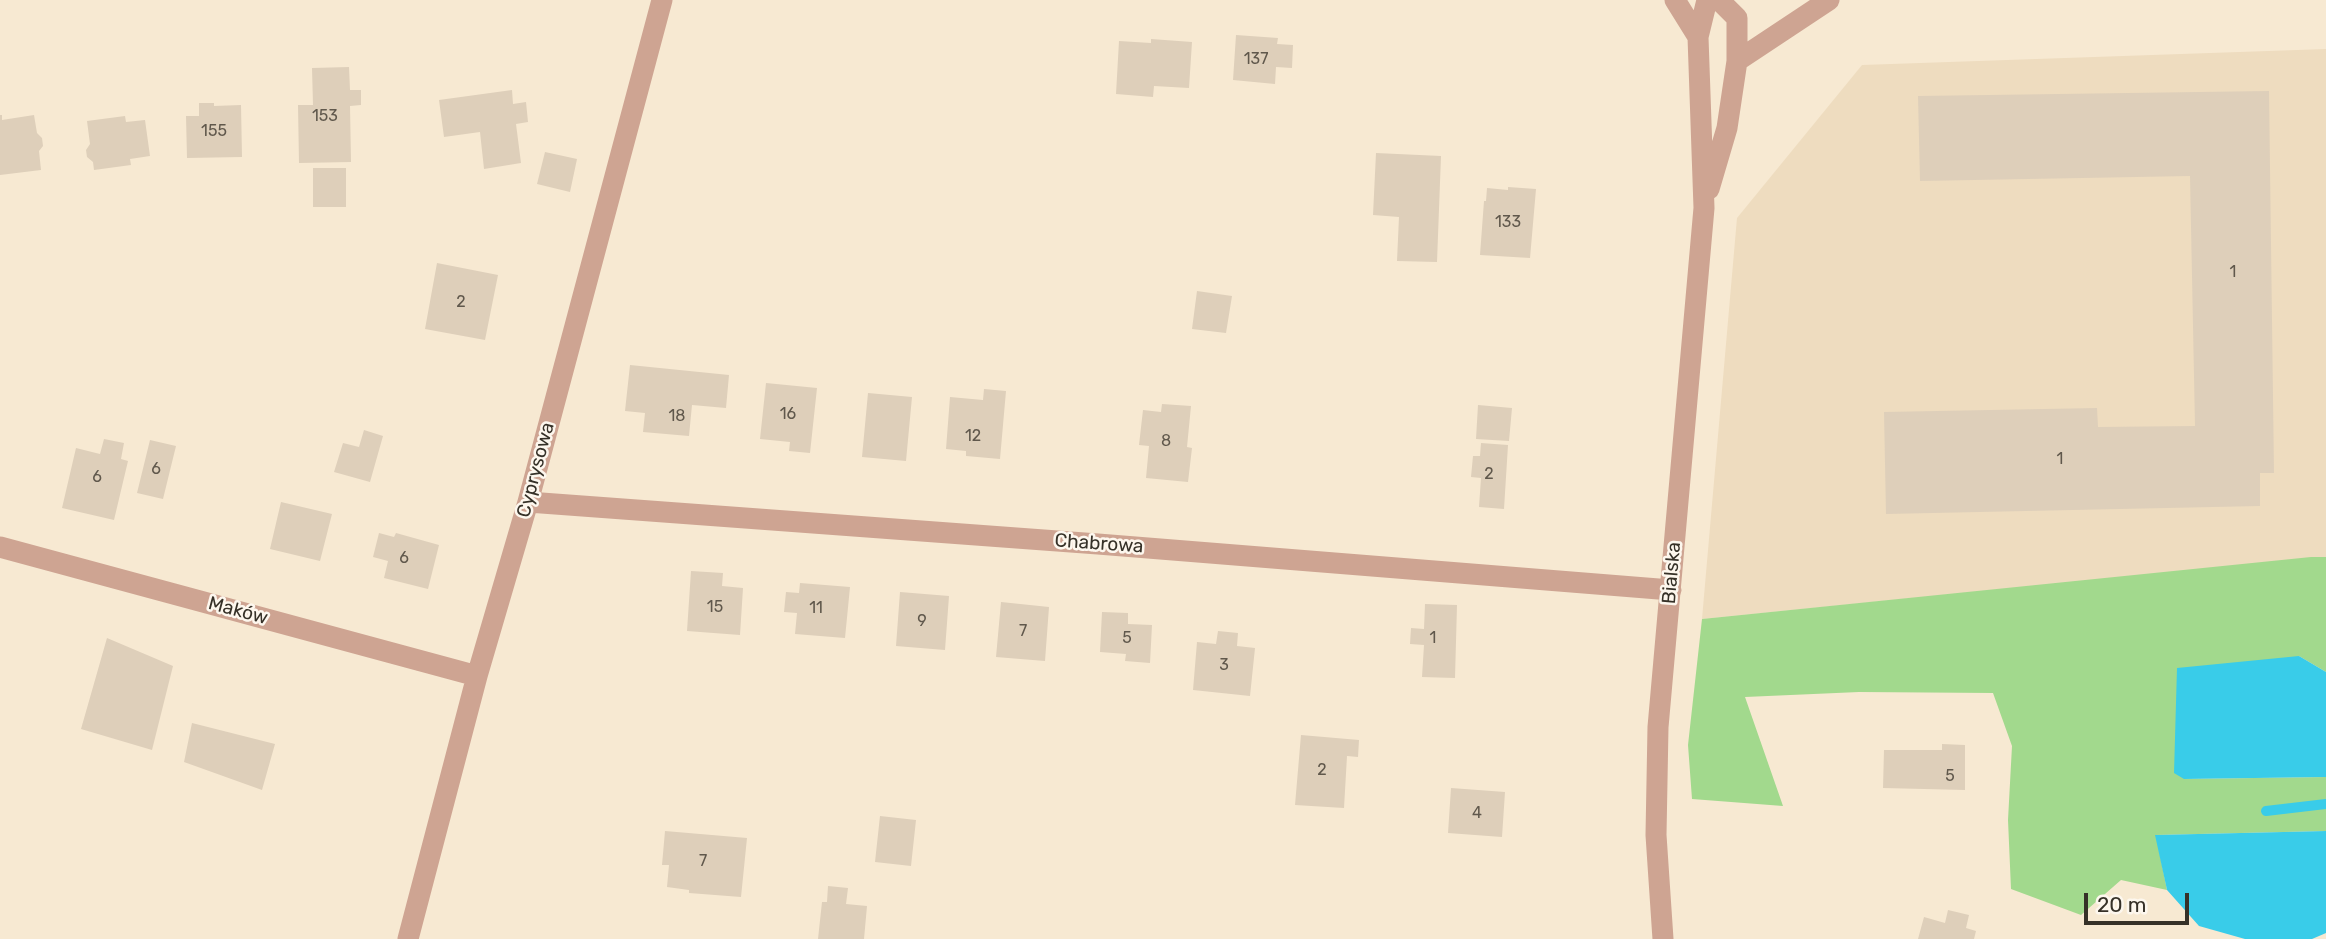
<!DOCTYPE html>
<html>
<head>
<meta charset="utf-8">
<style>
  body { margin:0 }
  #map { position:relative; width:2326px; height:939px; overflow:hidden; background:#f7e9d2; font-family:Rubik,sans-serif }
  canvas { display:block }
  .scale { position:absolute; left:2084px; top:893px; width:105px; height:32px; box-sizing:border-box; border:4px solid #363128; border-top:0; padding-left:9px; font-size:21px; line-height:24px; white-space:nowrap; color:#363128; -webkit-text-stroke:5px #fdf7ee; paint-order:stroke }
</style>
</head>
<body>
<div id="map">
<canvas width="2326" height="939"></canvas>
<div class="scale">20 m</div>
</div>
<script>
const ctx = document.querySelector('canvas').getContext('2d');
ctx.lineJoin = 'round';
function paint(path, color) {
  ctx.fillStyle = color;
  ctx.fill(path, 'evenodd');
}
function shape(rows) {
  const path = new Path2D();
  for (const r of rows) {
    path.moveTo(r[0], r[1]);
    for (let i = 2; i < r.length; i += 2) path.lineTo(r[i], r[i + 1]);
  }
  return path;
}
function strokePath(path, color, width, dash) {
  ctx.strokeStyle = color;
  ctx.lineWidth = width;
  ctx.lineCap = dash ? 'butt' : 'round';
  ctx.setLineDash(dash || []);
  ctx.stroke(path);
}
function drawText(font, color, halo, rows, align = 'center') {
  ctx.font = font + ' Rubik,sans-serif';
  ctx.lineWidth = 5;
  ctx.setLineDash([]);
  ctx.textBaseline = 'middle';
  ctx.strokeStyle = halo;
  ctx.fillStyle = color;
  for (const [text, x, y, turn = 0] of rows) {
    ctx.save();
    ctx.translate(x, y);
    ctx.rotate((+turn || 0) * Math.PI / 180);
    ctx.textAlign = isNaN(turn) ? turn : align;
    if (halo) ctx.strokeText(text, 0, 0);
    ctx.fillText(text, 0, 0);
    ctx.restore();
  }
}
const built = shape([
  [2326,49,2326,557,1702,619,1737,218,1862,65]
]);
const green = shape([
  [2311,557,2326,557,2326,672,2299,656,2184,779,2326,777,2326,831,2156,835,2167,890,2121,880,2081,915,2011,889,2008,820,2012,746,1993,693,1859,692,1745,697,1783,806,1692,799,1688,745,1702,619]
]);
const water = shape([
  [2299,656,2326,672,2326,777,2184,779,2174,773,2177,668],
  [2326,831,2326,933,2312,939,2245,939,2199,926,2167,890,2155,835]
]);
const stream = shape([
  [2266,811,2326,804]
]);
const building = shape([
  [1236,35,1278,38,1277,44,1293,45,1292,68,1276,67,1275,84,1233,80],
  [1151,39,1192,42,1189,88,1154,86,1153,97,1116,94,1119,41,1151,43],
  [349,67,350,90,361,90,361,105,350,106,351,162,299,163,298,105,313,105,312,68],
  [512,90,513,104,526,102,528,122,516,124,521,163,484,169,480,132,444,137,439,100],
  [2269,91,2274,473,2260,473,2260,506,1886,514,1884,412,2097,408,2098,427,2195,426,2190,176,1920,181,1918,96],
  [199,103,214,103,214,106,241,105,242,157,187,158,186,116,199,116],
  [0,115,2,115,2,120,34,115,37,133,42,138,43,146,39,151,41,170,0,175],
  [125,116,126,122,145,120,150,156,130,159,131,165,94,170,93,162,87,157,86,150,90,144,87,121],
  [545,152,577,159,570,192,537,184],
  [1376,153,1441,156,1437,262,1397,261,1399,217,1373,215],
  [313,168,346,168,346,207,313,207],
  [1508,187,1536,189,1530,258,1480,255,1484,201,1486,201,1487,188,1508,190],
  [437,263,498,275,485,340,425,329],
  [1197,291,1232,296,1226,333,1192,329],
  [630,365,729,375,726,408,692,405,689,436,643,432,645,413,625,411],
  [766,383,817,388,810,453,789,451,790,442,760,439],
  [984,389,1006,391,1000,459,966,456,966,451,946,449,950,397,983,400],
  [868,393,912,397,906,461,862,457],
  [1162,404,1191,406,1187,447,1192,448,1188,482,1146,478,1149,446,1139,445,1143,410,1161,412],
  [1478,405,1512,408,1509,441,1476,439],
  [364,430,383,436,370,482,334,472,343,443,359,447],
  [104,439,124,443,121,459,128,461,114,520,62,508,76,448,100,454],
  [150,440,176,446,163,499,137,493],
  [1481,443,1508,445,1504,509,1479,507,1481,478,1471,477,1473,456,1480,456],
  [281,502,332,514,320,561,270,549],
  [379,533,394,537,396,533,439,545,428,589,384,578,388,561,373,557],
  [691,571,723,573,722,586,743,588,740,635,687,631],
  [800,583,850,587,845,638,795,634,797,613,784,612,786,592,799,593],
  [900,592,949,596,945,650,896,646],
  [1001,602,1049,607,1045,661,996,657],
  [1425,604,1457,605,1455,678,1422,677,1424,645,1410,644,1411,628,1424,629],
  [1102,612,1128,613,1128,624,1152,625,1150,663,1125,661,1126,654,1100,652],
  [1218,631,1238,633,1237,646,1255,648,1250,696,1193,690,1197,642,1216,644],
  [107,638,173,666,152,750,81,729],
  [192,723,275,744,262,790,184,762],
  [1301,735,1359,740,1358,757,1347,756,1344,808,1295,805],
  [1942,744,1965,745,1965,790,1883,788,1884,750,1942,750],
  [1451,788,1505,792,1502,837,1448,833],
  [880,816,916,820,911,866,875,862],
  [665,831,747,838,741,897,689,893,689,890,667,887,669,865,662,865],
  [828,886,848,888,846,904,867,906,864,939,818,939,822,902,827,902],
  [1948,910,1969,915,1966,928,1976,931,1974,939,1918,939,1924,917,1945,923]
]);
const minor = shape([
  [1675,0,1698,37],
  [1737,61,1829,0],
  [1709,189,1727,128,1737,61,1737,18,1719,0],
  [528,502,1098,544,1671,590],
  [0,547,477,676],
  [408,939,477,676,528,502,662,0],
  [1663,939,1656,835,1658,727,1704,208,1698,37,1707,0]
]);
const numberNames = [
  ["137",1256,59],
  ["153",325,116],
  ["155",214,131],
  ["133",1508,222],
  ["1",2233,272],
  ["2",461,302],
  ["16",788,414],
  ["18",677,416],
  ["12",973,436],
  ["8",1166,441],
  ["1",2060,459],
  ["6",156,469],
  ["2",1489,474],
  ["6",97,477],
  ["6",404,558],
  ["15",715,607],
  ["11",816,608],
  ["9",922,621],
  ["7",1023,631],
  ["5",1127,638],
  ["1",1433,638],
  ["3",1224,665],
  ["2",1322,770],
  ["5",1950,776],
  ["4",1477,813],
  ["7",703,861]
];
const streetNames = [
  ["Cyprysowa",536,470,-75],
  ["Chabrowa",1099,544,4],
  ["Bialska",1672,573,-85],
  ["Maków",238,611,15]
];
paint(built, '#eedcbf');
paint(green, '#a2d98d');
paint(water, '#39cce9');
strokePath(stream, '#39cce9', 10);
paint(building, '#decfba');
strokePath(minor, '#cea492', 21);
drawText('16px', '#60584c', null, numberNames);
drawText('19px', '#363128', '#fdf7ee', streetNames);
</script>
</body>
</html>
